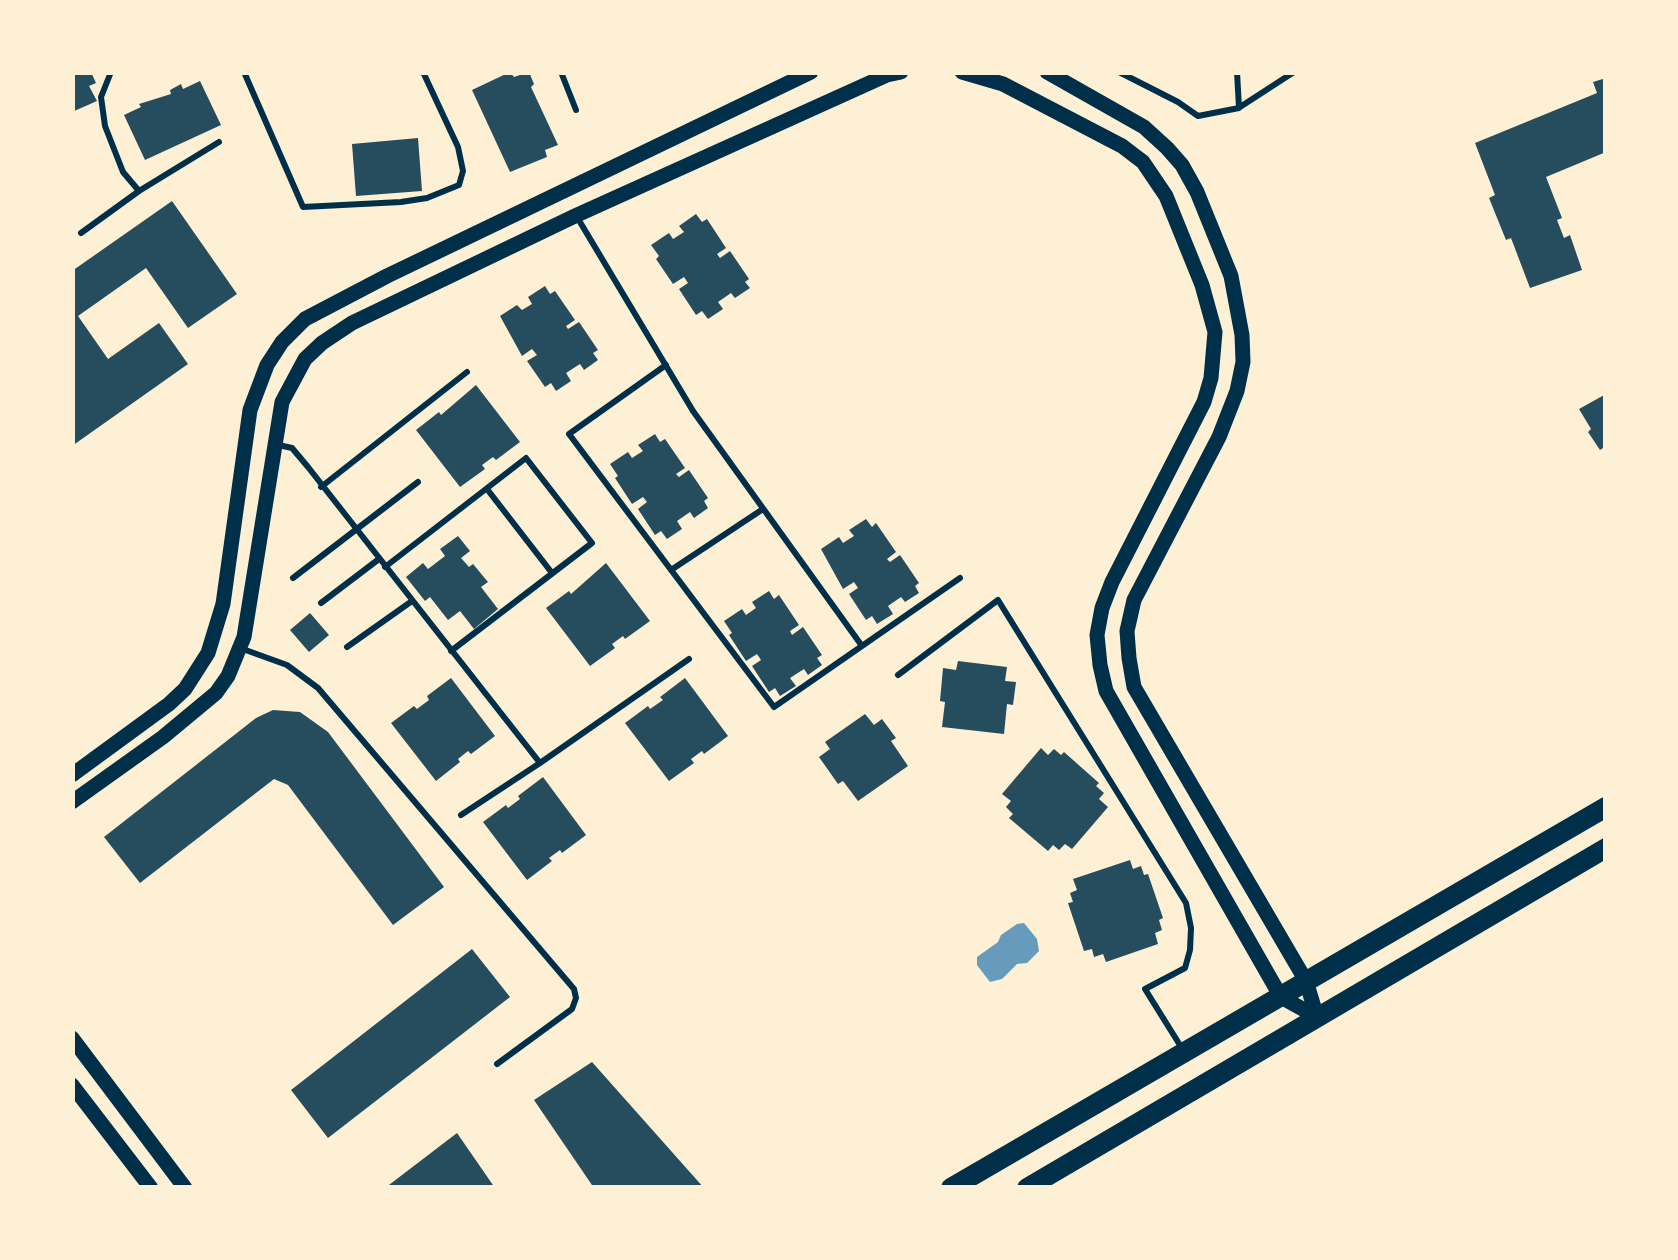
<!DOCTYPE html>
<html>
<head>
<meta charset="utf-8">
<style>
  body { margin:0 }
  #map { position:relative; width:1678px; height:1260px; overflow:hidden; background:#fdf0d5; font-family:"Fira Sans",sans-serif }
  canvas { display:block }
  .frame { position:absolute; inset:0; border:75px solid #fdf0d5; pointer-events:none }
</style>
</head>
<body>
<div id="map">
<canvas width="1678" height="1260"></canvas>
<div class="frame"></div>
</div>
<script>
const ctx = document.querySelector('canvas').getContext('2d');
ctx.lineJoin = 'round';
function paint(path, color) {
  ctx.fillStyle = color;
  ctx.fill(path, 'evenodd');
}
function shape(rows) {
  const path = new Path2D();
  for (const r of rows) {
    path.moveTo(r[0], r[1]);
    for (let i = 2; i < r.length; i += 2) path.lineTo(r[i], r[i + 1]);
  }
  return path;
}
function strokePath(path, color, width, dash) {
  ctx.strokeStyle = color;
  ctx.lineWidth = width;
  ctx.lineCap = dash ? 'butt' : 'round';
  ctx.setLineDash(dash || []);
  ctx.stroke(path);
}
const water = shape([
  [1024,923,1037,939,1039,951,1027,963,1017,964,1002,979,990,982,977,965,977,957,998,942,1001,935,1017,924]
]);
const building = shape([
  [72,72,91,72,96,83,89,86,97,101,72,112],
  [510,72,514,77,529,72,534,84,531,87,558,145,545,150,547,157,510,172,472,90],
  [1606,78,1606,152,1546,177,1562,218,1557,220,1564,238,1570,235,1582,270,1530,288,1511,238,1506,240,1489,198,1495,195,1475,143,1597,93,1593,82],
  [200,81,221,125,145,160,124,115,141,107,139,104,171,94,170,90,181,84,183,89],
  [418,138,422,191,356,196,352,144],
  [172,201,237,294,188,328,146,268,78,316,108,359,159,323,188,364,72,446,72,271],
  [696,214,702,222,707,219,726,248,717,254,720,258,730,251,749,279,745,282,750,288,735,298,731,293,718,302,723,309,708,319,702,311,696,315,679,289,688,283,684,277,673,284,656,259,659,256,651,245,669,233,673,239,684,232,679,226],
  [545,286,550,294,555,291,575,320,566,326,568,329,579,322,598,350,593,353,598,360,584,370,580,364,566,373,571,381,556,391,551,383,545,387,527,361,537,355,532,349,522,356,500,316,517,305,522,310,532,304,528,297],
  [476,385,520,442,496,460,493,457,482,465,485,469,460,487,416,430,439,412,441,415],
  [1606,394,1606,446,1600,450,1588,432,1591,429,1579,409],
  [655,434,660,442,665,439,685,468,676,474,679,477,689,470,708,498,704,501,708,508,694,518,690,512,677,521,682,529,667,539,661,531,655,535,638,509,647,502,643,497,632,504,615,478,618,476,610,464,628,452,632,458,643,451,638,445],
  [866,519,872,527,876,523,896,552,887,559,890,562,900,555,919,583,915,586,919,593,905,602,901,597,888,606,893,614,877,624,872,616,866,620,849,594,858,588,854,582,843,589,821,549,839,537,843,543,854,536,849,530],
  [458,536,470,551,461,558,469,567,473,564,488,582,481,587,498,609,474,629,460,611,448,620,430,597,425,601,406,577,423,563,428,569,445,556,440,549],
  [606,563,650,621,625,639,623,636,612,644,615,648,590,666,546,608,569,591,571,594],
  [769,591,774,599,779,595,799,625,790,631,792,635,803,627,822,655,817,658,822,665,808,675,804,669,790,678,796,686,780,696,775,688,769,692,752,666,761,660,757,654,746,661,729,635,732,633,724,621,742,609,746,615,756,608,752,602],
  [310,613,329,635,309,652,290,630],
  [958,661,1007,667,1005,681,1016,682,1013,705,1007,704,1004,734,942,727,945,702,940,701,943,668,956,670],
  [451,678,495,736,471,754,468,751,458,759,460,762,436,781,391,723,414,706,417,709,429,700,427,696],
  [685,678,728,736,704,754,702,751,691,759,694,763,669,781,625,723,648,706,650,709,663,700,660,697],
  [273,710,300,712,328,732,444,887,393,925,288,785,274,779,140,883,104,837,256,718],
  [865,714,874,725,882,719,896,738,891,741,908,766,858,801,843,781,838,784,819,757,830,749,825,742],
  [1041,748,1048,755,1054,749,1061,755,1064,752,1099,783,1096,786,1104,793,1099,799,1108,807,1072,849,1065,844,1059,850,1053,845,1048,851,1009,818,1013,814,1006,807,1011,801,1002,794],
  [543,777,586,835,562,853,560,850,549,858,552,861,527,880,483,822,506,805,508,808,520,799,518,796],
  [1130,860,1133,869,1141,866,1144,875,1148,874,1163,918,1159,920,1162,930,1155,933,1158,944,1106,962,1103,954,1094,957,1092,949,1084,951,1068,903,1073,902,1070,893,1077,890,1073,879],
  [472,949,510,997,328,1138,291,1090],
  [592,1062,704,1188,594,1188,534,1100],
  [457,1133,495,1188,385,1188]
]);
const service = shape([
  [244,72,303,207,401,202,427,198,459,185,463,171,458,147,423,72],
  [561,72,576,110],
  [1119,72,1178,102,1198,116,1239,108,1237,72],
  [1240,107,1294,72],
  [139,191,219,142],
  [577,217,693,411,862,646],
  [81,233,139,191,123,172,105,126,101,97,111,72],
  [666,365,569,434,774,707,960,578],
  [274,444,292,448,308,467,540,763,689,659],
  [321,487,467,372],
  [487,489,552,573],
  [385,567,526,458,592,543,451,651],
  [671,570,763,509],
  [293,578,418,482],
  [321,603,379,559],
  [347,647,412,601],
  [240,648,287,665,318,688,574,989,576,998,572,1009,497,1064],
  [898,675,998,600,1186,903,1191,928,1190,950,1185,968,1145,989,1183,1050],
  [461,815,540,763]
]);
const tertiary = shape([
  [962,72,1003,84,1122,146,1143,162,1166,196,1202,285,1215,332,1211,378,1204,402,1112,582,1102,608,1097,635,1100,665,1106,691,1281,997,1317,1017],
  [1047,72,1144,127,1167,148,1182,165,1197,192,1231,276,1242,335,1243,362,1237,391,1219,437,1134,600,1127,631,1129,658,1134,687,1306,981,1317,1017],
  [72,775,169,704,185,689,208,653,223,604,250,410,267,365,282,342,305,319,387,276,811,72],
  [72,802,163,737,216,693,228,676,244,637,282,402,305,359,322,343,352,323,577,215,887,75,901,72],
  [72,1038,185,1188],
  [72,1085,151,1188]
]);
const primary = shape([
  [951,1188,1606,807],
  [1027,1188,1606,848]
]);
paint(water, '#669bbc');
paint(building, '#264d5e');
strokePath(service, '#003049', 6);
strokePath(tertiary, '#003049', 15);
strokePath(primary, '#003049', 20);
</script>
</body>
</html>
